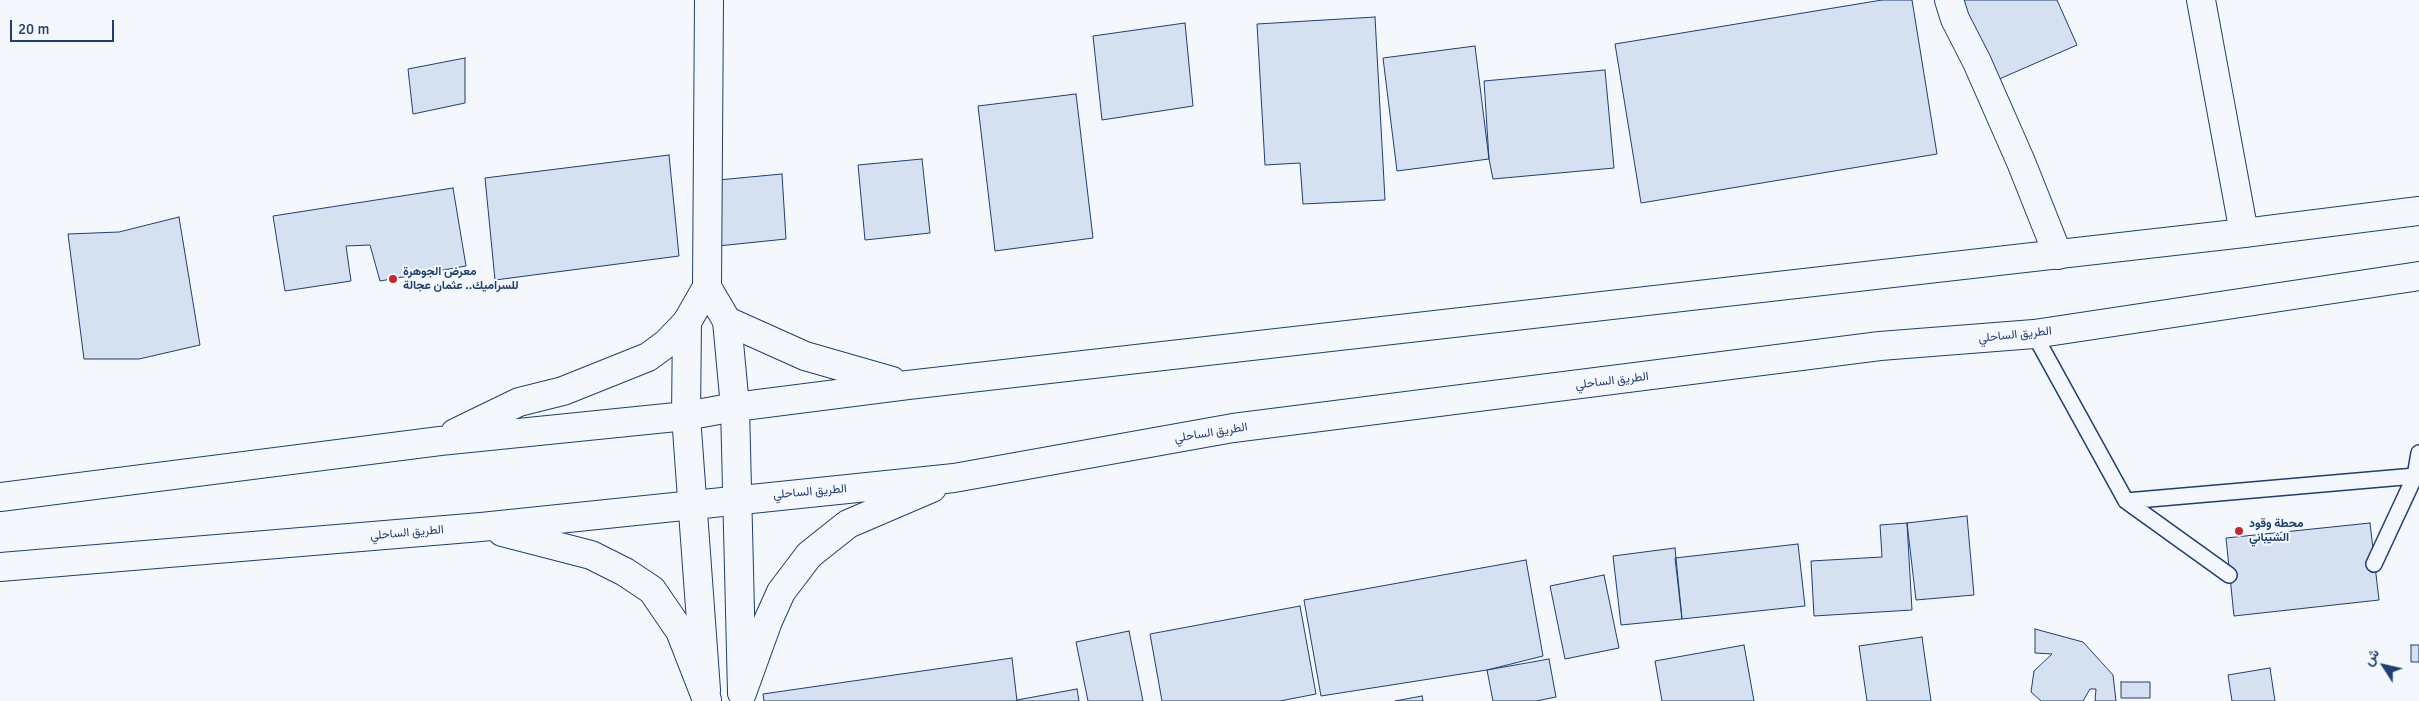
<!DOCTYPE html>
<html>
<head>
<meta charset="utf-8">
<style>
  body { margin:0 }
  #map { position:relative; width:2419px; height:701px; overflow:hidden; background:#f4f7fb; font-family:Signika,Vazirmatn,sans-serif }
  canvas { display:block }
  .north { position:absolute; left:2359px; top:641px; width:50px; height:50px; -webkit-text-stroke:4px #f4f7fb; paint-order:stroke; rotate:305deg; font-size:14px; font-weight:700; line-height:20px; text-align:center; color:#1d3f73 }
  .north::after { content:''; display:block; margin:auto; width:18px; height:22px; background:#1d3f73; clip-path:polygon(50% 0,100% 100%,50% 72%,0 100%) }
  .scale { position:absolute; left:10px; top:20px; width:104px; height:22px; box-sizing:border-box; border:2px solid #1d3f73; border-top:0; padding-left:6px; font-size:15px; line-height:18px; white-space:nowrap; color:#1d3f73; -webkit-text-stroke:4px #f4f7fb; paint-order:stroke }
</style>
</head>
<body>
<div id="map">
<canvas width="2419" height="701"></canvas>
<div class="north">ش</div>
<div class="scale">20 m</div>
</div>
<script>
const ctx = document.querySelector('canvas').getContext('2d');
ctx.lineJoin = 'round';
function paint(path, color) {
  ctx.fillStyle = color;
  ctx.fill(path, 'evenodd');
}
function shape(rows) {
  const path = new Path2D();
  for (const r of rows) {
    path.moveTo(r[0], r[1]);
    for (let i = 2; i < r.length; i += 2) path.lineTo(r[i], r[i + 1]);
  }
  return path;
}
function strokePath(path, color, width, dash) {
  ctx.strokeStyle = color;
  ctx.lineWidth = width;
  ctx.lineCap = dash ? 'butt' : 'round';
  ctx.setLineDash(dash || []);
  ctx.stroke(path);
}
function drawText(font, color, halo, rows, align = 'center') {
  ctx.font = font + ' Signika,Vazirmatn,sans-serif';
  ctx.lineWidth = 4;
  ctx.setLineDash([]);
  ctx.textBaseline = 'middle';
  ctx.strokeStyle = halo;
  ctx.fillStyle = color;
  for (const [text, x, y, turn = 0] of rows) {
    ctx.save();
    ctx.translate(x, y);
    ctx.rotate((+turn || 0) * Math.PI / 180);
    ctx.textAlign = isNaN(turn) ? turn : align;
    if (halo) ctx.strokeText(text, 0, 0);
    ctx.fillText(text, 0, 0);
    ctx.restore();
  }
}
const building = shape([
  [1882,0,1912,0,1937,154,1641,203,1615,44,1882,0],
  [1962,0,2057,0,2077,45,1997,80,1962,0],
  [1375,17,1385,200,1303,204,1300,163,1265,165,1257,24,1375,17],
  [1185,23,1193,106,1102,120,1093,36,1185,23],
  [1475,46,1489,159,1397,171,1383,58,1475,46],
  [465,58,465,103,413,114,408,69,465,58],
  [1605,70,1614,168,1493,179,1489,159,1484,81,1605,70],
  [1076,94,1093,238,995,251,978,106,1076,94],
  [669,155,679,256,495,280,485,178,669,155],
  [922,159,930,233,865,240,858,165,922,159],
  [782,174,786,239,718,246,718,180,782,174],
  [453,188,466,266,380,281,370,245,346,246,351,281,285,291,273,216,453,188],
  [179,217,200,345,139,359,84,359,68,234,119,232,179,217],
  [1967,516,1974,595,1916,600,1907,523,1967,516],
  [1907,523,1912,610,1814,616,1811,561,1882,557,1880,525,1907,523],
  [2370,523,2379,600,2234,616,2226,538,2370,523],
  [1798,544,1805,606,1682,619,1675,558,1798,544],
  [1675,548,1682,619,1621,625,1613,556,1675,548],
  [1526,560,1543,656,1487,670,1321,696,1304,600,1526,560],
  [1604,575,1619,648,1565,659,1550,586,1604,575],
  [1300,606,1316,694,1280,701,1162,701,1150,634,1300,606],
  [2035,629,2083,642,2113,675,2116,701,2095,701,2096,689,2090,689,2083,701,2041,701,2031,692,2034,671,2052,654,2035,653,2035,629],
  [1129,631,1143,701,1088,701,1076,642,1129,631],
  [1922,637,1931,701,1867,701,1859,646,1922,637],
  [1744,645,1754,701,1662,701,1655,661,1744,645],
  [2411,645,2419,645,2419,662,2411,662,2411,645],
  [1012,658,1017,701,764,701,763,694,1012,658],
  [1549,659,1556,697,1536,701,1493,701,1487,670,1549,659],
  [2270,668,2275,701,2232,701,2228,675,2270,668],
  [2121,682,2150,682,2150,698,2121,698,2121,682],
  [1077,689,1079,701,1017,701,1017,700,1077,689],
  [1422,696,1423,701,1395,701,1422,696]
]);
const lane = shape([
  [2034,334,2126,501,2229,575],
  [2126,501,2415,476],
  [2374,564,2415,476,2419,453]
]);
const street = shape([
  [1949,0,1955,19,1977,62,2021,162,2058,255],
  [2201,0,2244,233]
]);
const secondary = shape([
  [707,287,727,321,735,407,742,692],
  [706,690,686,416,687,322,707,287,709,0]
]);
const highway = shape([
  [727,321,805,356,892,381],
  [455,433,519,402,563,391,648,357,667,343,687,322],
  [0,497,440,441,686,416,735,407,908,385,2244,233,2419,211],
  [502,532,591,555,625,572,652,590,680,631,707,700],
  [0,567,481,527,954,478,1233,428,1880,346,2034,334,2419,276],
  [742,693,768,621,781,592,809,555,848,524,932,488]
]);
const markers = [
  [393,279,5,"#c62828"],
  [2239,531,5,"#c62828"]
];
const poiNames = [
  ["معرض الجوهرة",403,272],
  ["للسراميك.. عثمان عجالة",403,286],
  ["محطة وقود",2249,524],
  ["الشيباني",2249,538]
];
const streetNames = [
  ["الطريق الساحلي",2015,335,-6],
  ["الطريق الساحلي",1612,381,-7],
  ["الطريق الساحلي",1211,433,-9],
  ["الطريق الساحلي",810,492,-5],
  ["الطريق الساحلي",407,533,-5]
];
paint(building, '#d5e0f0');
strokePath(building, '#1d3f73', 1);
strokePath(lane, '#1d3f73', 18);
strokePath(street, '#1d3f73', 30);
strokePath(secondary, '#1d3f73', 30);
strokePath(highway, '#1d3f73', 30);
strokePath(lane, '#f4f7fb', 15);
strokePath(street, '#f4f7fb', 28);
strokePath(secondary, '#f4f7fb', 28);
strokePath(highway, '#f4f7fb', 28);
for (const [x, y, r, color] of markers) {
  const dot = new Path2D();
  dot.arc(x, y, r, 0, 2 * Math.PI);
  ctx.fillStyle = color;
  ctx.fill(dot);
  strokePath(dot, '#f4f7fb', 2);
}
drawText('bold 12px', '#1d3f73', '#f4f7fb', poiNames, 'left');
drawText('12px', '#1d3f73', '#f4f7fb', streetNames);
</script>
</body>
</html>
